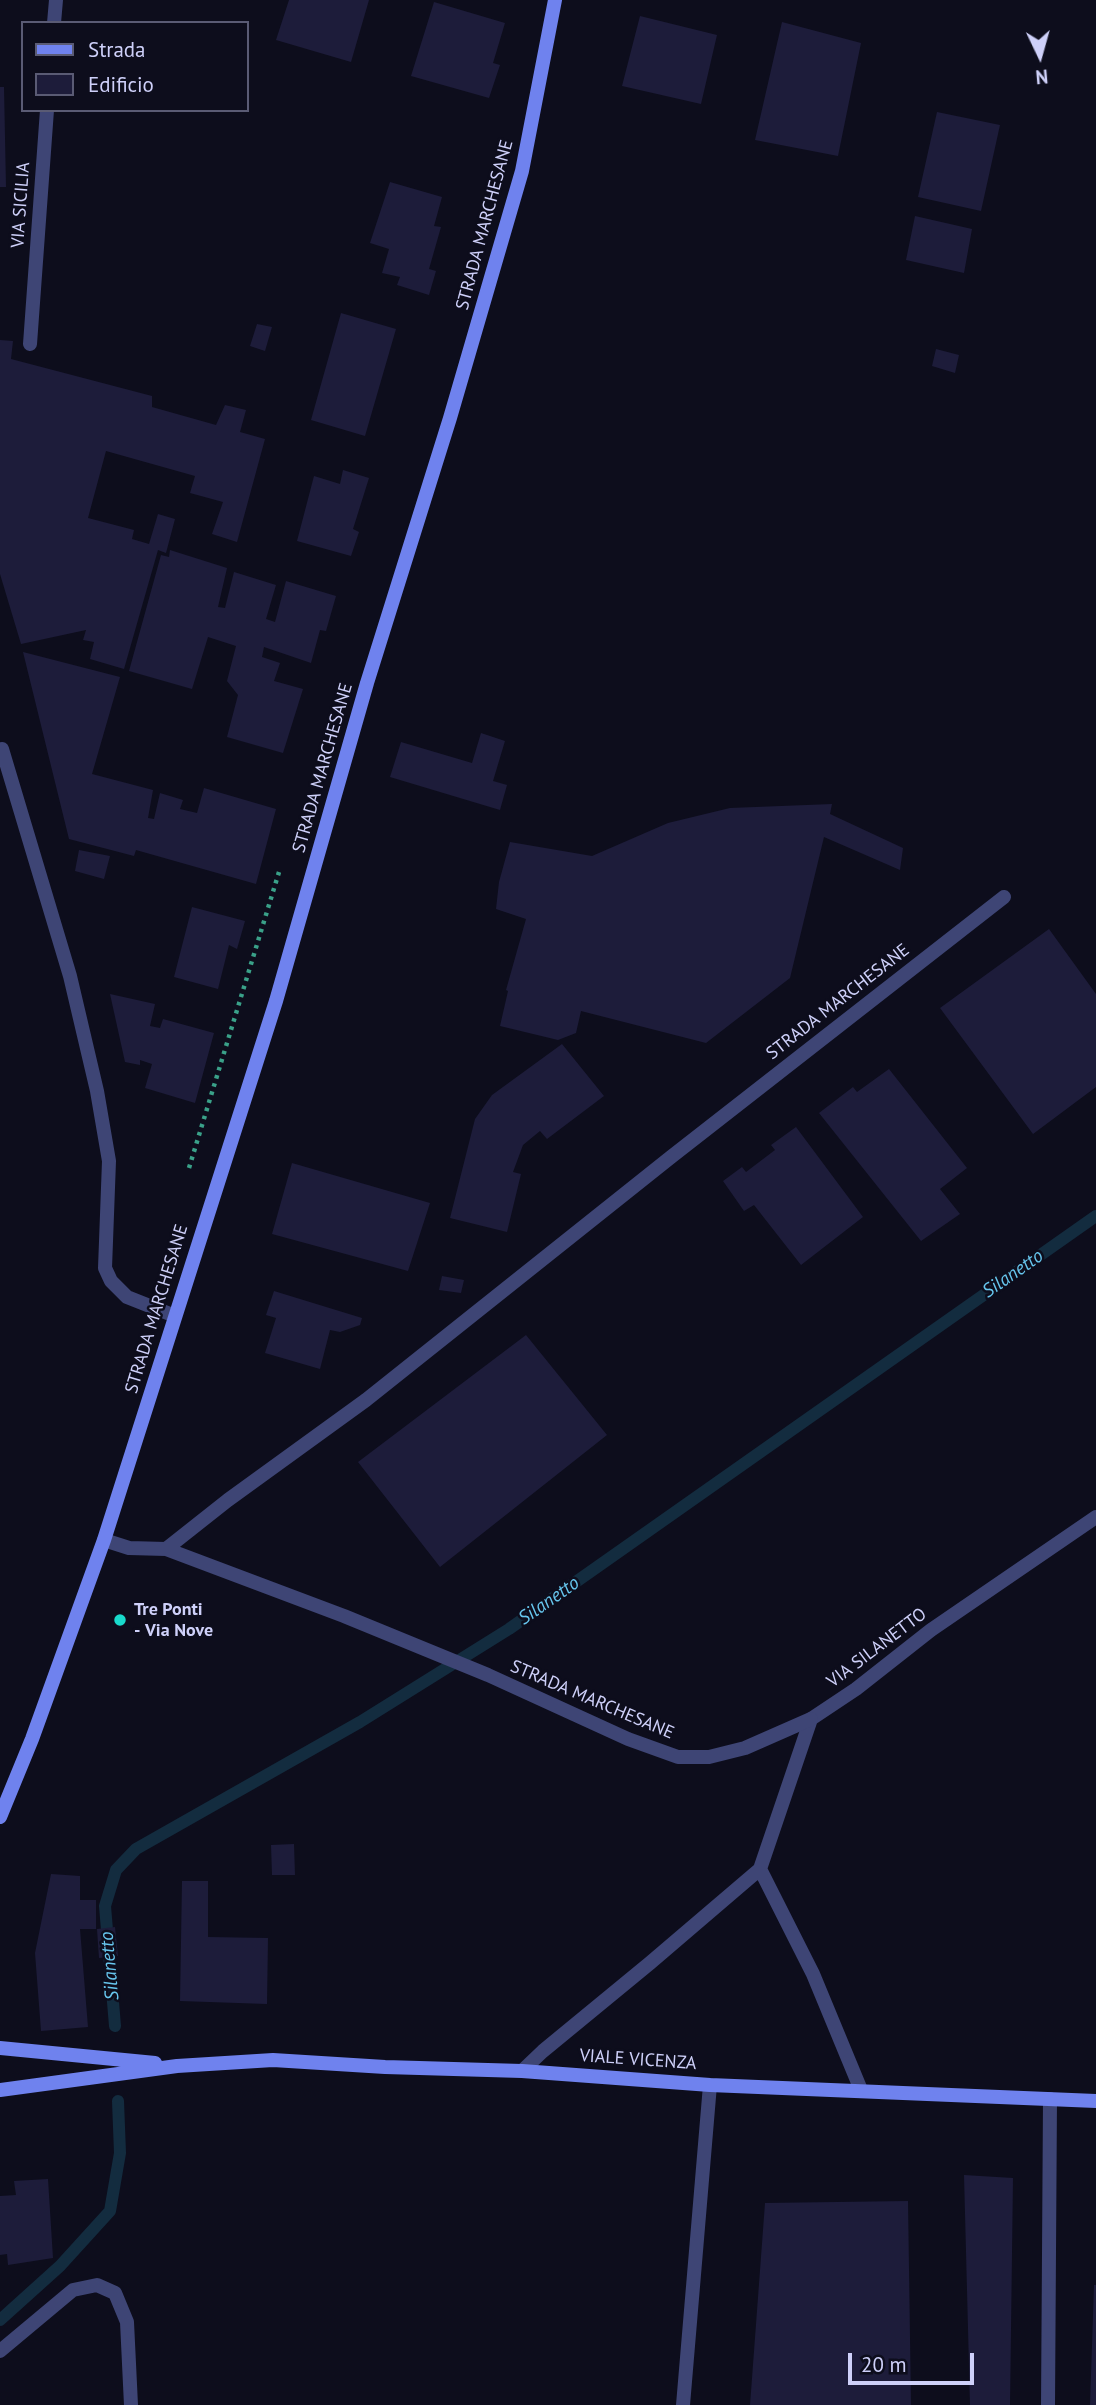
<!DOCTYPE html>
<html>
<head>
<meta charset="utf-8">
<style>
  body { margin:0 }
  #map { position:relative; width:1096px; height:2405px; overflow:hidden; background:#0d0d1c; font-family:"PT Sans",sans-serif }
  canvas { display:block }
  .legend { position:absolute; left:21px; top:21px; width:228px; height:91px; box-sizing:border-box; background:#0d0d1c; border:2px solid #5a5b74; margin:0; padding:9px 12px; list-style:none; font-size:21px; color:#ced0f9 }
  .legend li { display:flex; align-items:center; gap:14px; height:35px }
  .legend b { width:35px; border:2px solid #5a5b74 }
  .north { position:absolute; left:1005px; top:21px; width:70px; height:70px; -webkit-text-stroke:5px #0d0d1c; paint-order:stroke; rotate:175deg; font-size:19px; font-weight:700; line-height:28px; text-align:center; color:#ced0f9 }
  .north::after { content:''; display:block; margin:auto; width:24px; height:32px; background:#ced0f9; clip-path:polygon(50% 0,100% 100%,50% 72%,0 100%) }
  .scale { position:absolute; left:848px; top:2353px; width:126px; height:32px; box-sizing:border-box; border:4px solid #ced0f9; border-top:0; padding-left:9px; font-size:21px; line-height:24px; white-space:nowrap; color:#ced0f9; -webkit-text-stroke:5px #0d0d1c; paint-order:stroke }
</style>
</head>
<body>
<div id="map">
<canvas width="1096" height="2405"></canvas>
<ul class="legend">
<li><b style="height:9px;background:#6f82ee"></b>Strada</li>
<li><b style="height:19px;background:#1d1c3a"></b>Edificio</li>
</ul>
<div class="north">N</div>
<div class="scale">20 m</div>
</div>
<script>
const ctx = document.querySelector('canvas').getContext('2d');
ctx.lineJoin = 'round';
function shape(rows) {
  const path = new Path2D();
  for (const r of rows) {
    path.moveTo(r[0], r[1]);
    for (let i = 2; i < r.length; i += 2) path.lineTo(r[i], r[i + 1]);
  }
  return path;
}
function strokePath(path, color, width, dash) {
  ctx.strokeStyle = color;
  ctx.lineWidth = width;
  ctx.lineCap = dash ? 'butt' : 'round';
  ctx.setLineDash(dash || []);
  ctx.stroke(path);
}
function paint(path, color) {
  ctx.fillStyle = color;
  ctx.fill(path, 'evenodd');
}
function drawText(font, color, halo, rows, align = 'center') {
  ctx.font = font + ' "PT Sans",sans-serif';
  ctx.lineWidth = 5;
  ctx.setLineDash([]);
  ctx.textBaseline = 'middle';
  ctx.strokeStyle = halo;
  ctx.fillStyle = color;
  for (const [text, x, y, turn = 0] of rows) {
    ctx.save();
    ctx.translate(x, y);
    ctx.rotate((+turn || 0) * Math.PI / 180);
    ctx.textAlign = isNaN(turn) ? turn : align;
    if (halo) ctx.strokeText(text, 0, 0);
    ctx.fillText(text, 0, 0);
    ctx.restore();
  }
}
const stream = shape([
  [115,2026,105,1906,116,1870,136,1849,360,1722,509,1629,1096,1216],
  [0,2320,60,2266,110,2211,120,2153,118,2101]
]);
const building = shape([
  [289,0,369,0,351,62,276,40],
  [434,2,505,23,493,63,500,65,489,98,411,76],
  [640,16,717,35,701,104,622,86],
  [782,22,861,43,838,156,755,140],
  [0,87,4,87,6,187,0,187],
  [937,112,1000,125,981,211,918,197],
  [390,182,442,197,434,226,441,227,429,269,436,271,429,295,397,285,400,277,382,273,389,249,370,243],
  [915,216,972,229,964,273,906,260],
  [341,313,396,329,365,436,311,420],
  [257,324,272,327,265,351,250,346],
  [0,340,13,341,11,359,152,396,152,407,216,425,225,405,246,410,240,432,265,439,237,542,212,534,223,502,190,493,195,476,106,451,88,518,134,530,132,539,149,544,158,514,175,519,166,553,158,550,124,669,90,659,94,642,83,640,86,630,21,644,0,574],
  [936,349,959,355,955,373,932,366],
  [343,470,369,478,353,529,359,532,351,556,297,541,314,476,340,484],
  [170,550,227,568,218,607,225,608,234,572,276,585,266,619,275,622,286,581,336,596,326,631,320,630,311,663,264,647,262,657,280,663,274,681,303,689,283,753,227,737,238,695,227,681,236,646,208,637,192,689,129,671,161,555,169,557],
  [23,652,120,677,92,774,153,790,148,818,154,819,160,793,183,800,180,809,197,813,204,788,276,809,256,884,136,850,134,856,69,839],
  [481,733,505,741,493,781,507,785,500,810,390,777,401,742,472,763],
  [832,804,830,814,903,848,900,870,824,837,790,978,706,1043,581,1011,576,1033,558,1040,500,1026,508,991,506,990,526,919,496,909,499,882,510,842,592,856,668,823,730,808],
  [79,850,110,856,104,879,75,871],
  [192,907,245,921,237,949,229,945,218,989,174,977],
  [1049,929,1096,994,1096,1087,1033,1134,940,1008],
  [110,994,155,1004,150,1026,160,1028,163,1019,214,1033,195,1103,145,1088,152,1064,140,1060,140,1065,125,1062],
  [562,1044,604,1096,547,1139,540,1131,523,1145,513,1172,521,1174,507,1232,450,1218,475,1119,492,1095],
  [889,1069,967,1168,940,1189,960,1214,921,1241,819,1113,853,1087,857,1092],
  [796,1127,863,1217,801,1265,754,1205,744,1211,723,1181,742,1167,746,1172,775,1150,771,1145],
  [292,1163,430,1203,408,1271,272,1234],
  [442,1276,464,1280,461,1293,439,1290],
  [274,1291,362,1318,360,1325,340,1332,330,1330,320,1369,265,1353,276,1318,266,1315],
  [526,1335,607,1435,440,1567,358,1462],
  [294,1844,295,1875,272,1875,271,1845],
  [51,1874,80,1876,80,1900,96,1900,96,1929,80,1929,88,2027,41,2031,35,1953],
  [182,1881,208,1881,208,1937,268,1938,267,2004,180,2001],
  [115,1927,118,1956,99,1958,97,1929],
  [964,2175,1013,2178,1010,2405,970,2405],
  [48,2179,53,2258,8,2265,7,2254,0,2255,0,2196,16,2195,14,2181],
  [908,2201,911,2405,750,2405,765,2203],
  [1094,2285,1096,2285,1096,2405,1090,2405]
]);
const path = shape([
  [189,1168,279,872]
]);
const service = shape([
  [2,749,70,976,97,1091,109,1161,105,1268,111,1281,127,1297,175,1316],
  [760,1869,813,1974,861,2090],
  [522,2071,543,2051,650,1963,760,1869,811,1719,856,1689,931,1630,1096,1517],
  [683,2405,710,2085],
  [1048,2405,1050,2099]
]);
const minor = shape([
  [54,23,56,0],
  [30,344,47,110],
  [104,1540,129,1548,166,1549,228,1500,366,1400,671,1157,1004,897],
  [166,1549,344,1616,488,1675,628,1739,678,1757,709,1757,745,1748,811,1719],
  [0,2351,73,2290,97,2285,115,2293,127,2322,131,2405]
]);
const secondary = shape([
  [0,1817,32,1739,104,1540,276,1001,367,683,450,418,522,171,555,0],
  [0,2048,155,2063],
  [0,2090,177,2066,273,2060,385,2067,522,2071,710,2085,1096,2101]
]);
const markers = [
  [120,1620,7,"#19dacc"]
];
const streetNames = [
  ["VIA SICILIA",21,205,-86],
  ["STRADA MARCHESANE",485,225,-75],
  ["STRADA MARCHESANE",323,768,-74],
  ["STRADA MARCHESANE",838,1002,-38],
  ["STRADA MARCHESANE",157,1309,-73],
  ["VIA SILANETTO",877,1648,-37],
  ["STRADA MARCHESANE",592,1700,23],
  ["VIALE VICENZA",638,2060,4]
];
const poiNames = [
  ["Tre Ponti",134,1610],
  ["- Via Nove",134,1631]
];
const waterNames = [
  ["Silanetto",1013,1274,-35],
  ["Silanetto",549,1601,-35],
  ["Silanetto",110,1966,-95]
];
strokePath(stream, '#132c3f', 12);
paint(building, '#1d1c3a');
strokePath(path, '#3aa189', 4.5, [3.5, 5]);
strokePath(service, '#3e4575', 14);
strokePath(minor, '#3e4575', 14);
strokePath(secondary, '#6f82ee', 14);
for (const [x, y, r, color] of markers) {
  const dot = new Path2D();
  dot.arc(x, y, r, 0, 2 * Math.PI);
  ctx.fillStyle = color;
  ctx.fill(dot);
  strokePath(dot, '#0d0d1c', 2.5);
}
drawText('18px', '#ced0f9', '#0d0d1c', streetNames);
drawText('bold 18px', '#ced0f9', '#0d0d1c', poiNames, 'left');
drawText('italic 19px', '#67c6ee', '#0d0d1c', waterNames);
</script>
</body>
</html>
